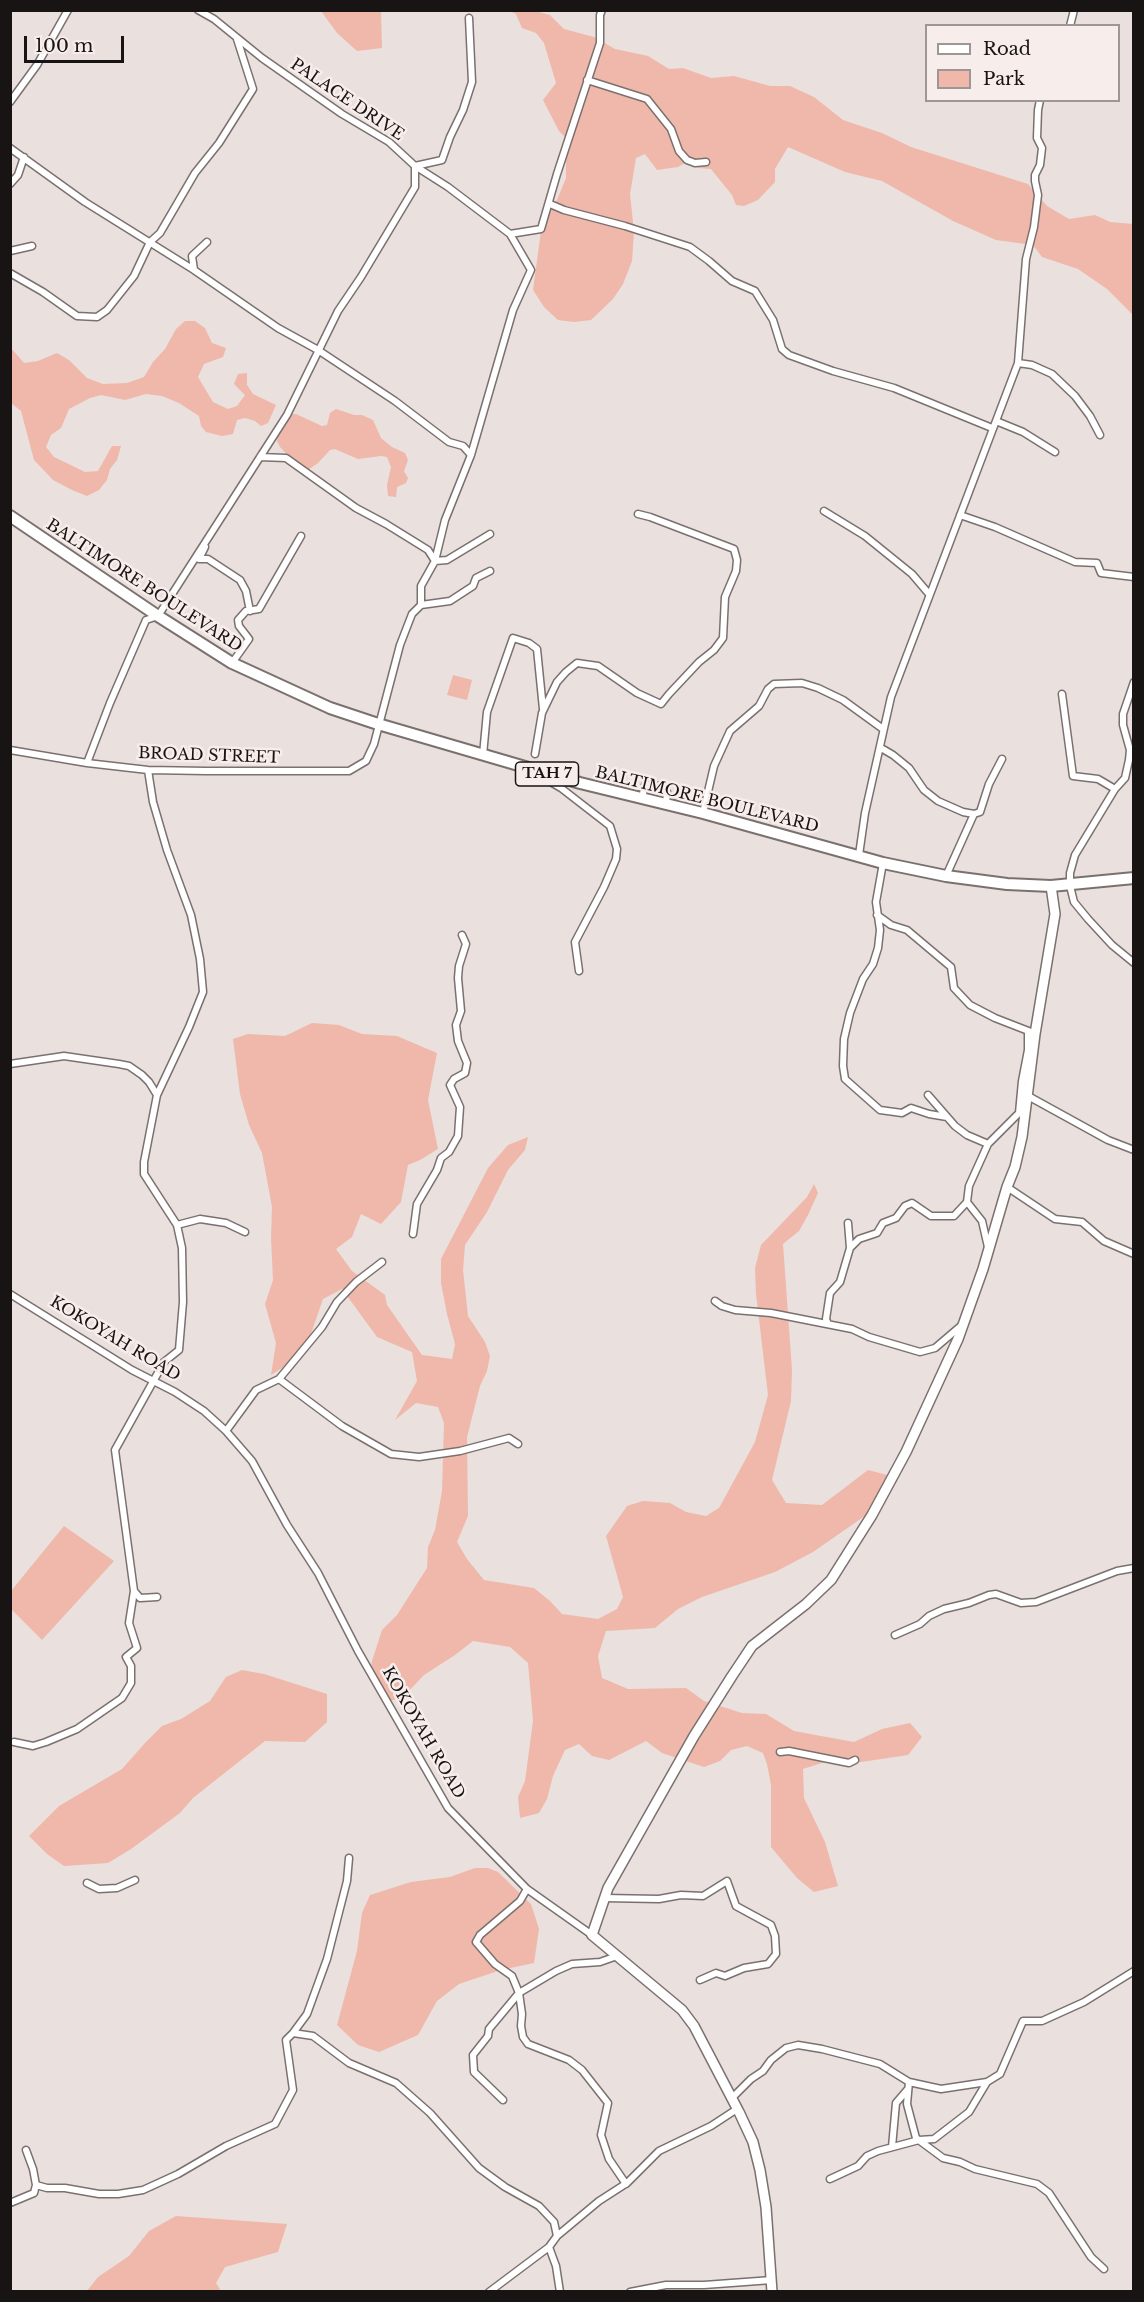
<!DOCTYPE html>
<html>
<head>
<meta charset="utf-8">
<style>
  body { margin:0 }
  #map { position:relative; width:1144px; height:2302px; overflow:hidden; background:#eae0dd; font-family:"Libre Baskerville",serif }
  canvas { display:block }
  .frame { position:absolute; inset:0; border:12px solid #181414; pointer-events:none }
  .legend { position:absolute; left:925px; top:24px; width:195px; height:78px; box-sizing:border-box; background:#f7edea; border:2px solid #9e9694; margin:0; padding:8px 10px; list-style:none; font-size:18px; color:#181414 }
  .legend li { display:flex; align-items:center; gap:12px; height:30px }
  .legend b { width:30px; border:2px solid #9e9694 }
  .scale { position:absolute; left:24px; top:36px; width:100px; height:27px; box-sizing:border-box; border:3px solid #181414; border-top:0; padding-left:8px; font-size:18px; line-height:21px; white-space:nowrap; color:#181414; -webkit-text-stroke:4px #f7edea; paint-order:stroke }
</style>
</head>
<body>
<div id="map">
<canvas width="1144" height="2302"></canvas>
<div class="frame"></div>
<ul class="legend">
<li><b style="height:8px;background:#fff"></b>Road</li>
<li><b style="height:16px;background:#efb8aa"></b>Park</li>
</ul>
<div class="scale">100 m</div>
</div>
<script>
const ctx = document.querySelector('canvas').getContext('2d');
ctx.lineJoin = 'round';
function paint(path, color) {
  ctx.fillStyle = color;
  ctx.fill(path, 'evenodd');
}
function shape(rows) {
  const path = new Path2D();
  for (const r of rows) {
    path.moveTo(r[0], r[1]);
    for (let i = 2; i < r.length; i += 2) path.lineTo(r[i], r[i + 1]);
  }
  return path;
}
function strokePath(path, color, width, dash) {
  ctx.strokeStyle = color;
  ctx.lineWidth = width;
  ctx.lineCap = dash ? 'butt' : 'round';
  ctx.setLineDash(dash || []);
  ctx.stroke(path);
}
function drawText(font, color, halo, rows, align = 'center') {
  ctx.font = font + ' "Libre Baskerville",serif';
  ctx.lineWidth = 5;
  ctx.setLineDash([]);
  ctx.textBaseline = 'middle';
  ctx.strokeStyle = halo;
  ctx.fillStyle = color;
  for (const [text, x, y, turn = 0] of rows) {
    ctx.save();
    ctx.translate(x, y);
    ctx.rotate((+turn || 0) * Math.PI / 180);
    ctx.textAlign = isNaN(turn) ? turn : align;
    if (halo) ctx.strokeText(text, 0, 0);
    ctx.fillText(text, 0, 0);
    ctx.restore();
  }
}
const green = shape([
  [321,11,381,11,382,48,357,51,337,33],
  [510,11,535,11,550,15,564,29,594,37,615,49,648,56,669,69,683,68,711,78,734,76,770,86,790,86,814,97,843,120,882,133,911,147,1028,184,1047,206,1069,219,1095,215,1110,222,1133,224,1133,315,1107,289,1078,269,1042,257,1033,245,996,240,953,221,882,181,845,172,788,147,775,169,775,182,758,200,744,206,736,205,732,195,711,169,698,168,686,162,678,167,657,170,645,154,636,158,630,194,634,232,632,261,623,284,613,299,591,320,574,322,558,320,544,307,533,290,541,231,546,217,554,207,566,178,566,138,559,131,543,100,556,83,544,43,536,33,522,28,516,14],
  [185,321,195,321,205,328,212,343,226,348,223,357,204,364,198,377,213,402,228,409,237,406,245,395,234,384,238,374,247,373,247,385,253,394,276,405,268,423,261,426,255,421,245,418,237,420,233,434,222,436,206,432,201,426,199,416,179,403,162,396,146,394,125,400,101,395,90,398,69,409,61,428,51,435,46,447,54,457,85,472,98,471,112,446,121,446,117,460,110,469,107,480,99,490,87,496,72,490,53,480,34,460,21,411,11,403,11,348,24,363,38,361,57,353,69,360,87,378,103,384,127,383,144,377,153,362,165,349,176,329],
  [336,409,354,415,362,415,373,420,381,438,392,447,405,453,408,460,404,471,408,478,406,483,397,487,396,497,388,496,387,485,391,467,387,457,381,456,358,459,335,449,330,450,318,463,308,470,299,467,280,447,277,441,278,431,289,414,296,414,322,426,327,425,330,413],
  [453,675,472,680,467,700,447,695],
  [312,1023,339,1025,362,1034,397,1036,437,1053,428,1100,438,1149,420,1160,408,1165,401,1202,381,1224,361,1214,352,1237,336,1249,352,1271,385,1295,387,1305,422,1355,452,1359,455,1344,447,1314,441,1283,441,1259,488,1168,508,1145,528,1137,525,1150,508,1170,487,1212,465,1245,463,1270,468,1316,485,1342,490,1356,487,1371,480,1386,467,1437,468,1516,457,1542,467,1559,484,1580,534,1588,550,1601,562,1614,598,1619,617,1609,623,1597,606,1536,627,1506,643,1501,670,1503,686,1512,706,1516,719,1508,755,1442,768,1395,756,1294,755,1268,761,1245,807,1197,814,1184,818,1193,808,1215,799,1231,783,1244,792,1370,791,1401,772,1480,786,1503,822,1505,868,1470,891,1476,872,1511,813,1552,775,1572,702,1597,678,1609,655,1628,606,1631,598,1656,602,1678,628,1689,686,1688,704,1701,742,1713,766,1714,794,1731,854,1742,882,1729,910,1723,922,1737,908,1755,861,1762,828,1761,803,1769,804,1798,825,1842,838,1886,814,1892,797,1878,771,1847,771,1785,767,1764,763,1753,747,1746,731,1750,720,1761,704,1767,662,1753,646,1741,609,1760,592,1756,579,1744,565,1750,553,1776,547,1799,539,1813,520,1818,518,1797,525,1781,533,1721,528,1663,510,1647,473,1641,455,1655,424,1675,402,1698,384,1702,370,1674,372,1661,382,1630,397,1615,427,1568,428,1547,435,1530,442,1491,444,1423,438,1407,416,1403,395,1420,417,1381,412,1352,377,1337,342,1289,323,1299,304,1354,271,1375,276,1343,265,1304,273,1280,271,1238,272,1207,262,1153,249,1125,240,1094,233,1039,248,1034,285,1036],
  [64,1526,114,1561,42,1640,11,1609,11,1591],
  [242,1670,264,1674,327,1694,327,1722,305,1742,265,1741,193,1798,180,1813,131,1849,108,1863,64,1866,47,1854,29,1836,59,1806,122,1769,145,1743,162,1726,181,1719,210,1701,226,1677],
  [475,1868,488,1868,498,1872,531,1904,539,1929,534,1963,501,1970,459,1984,437,2001,418,2035,379,2052,358,2045,337,2025,357,1951,362,1913,370,1895,411,1882,450,1877],
  [176,2216,287,2224,278,2252,225,2267,216,2283,221,2291,87,2291,98,2277,129,2256,149,2231]
]);
const minor = shape([
  [198,10,214,19,262,58,342,114,389,142,415,166,448,187,510,234],
  [1070,26,1074,10],
  [587,80,647,99,671,129,679,151,687,160,695,163,706,162],
  [10,102,37,65,68,10],
  [10,148,85,202,194,270,278,328,318,350,395,401,449,442,463,446,471,455],
  [10,184,18,175,24,157],
  [550,204,564,210,625,226,690,247,709,261,732,281,755,291,773,320,782,349,789,355,833,371,894,388,992,428],
  [10,251,32,246],
  [194,270,192,256,207,242],
  [10,273,43,292,77,316,97,317,107,310,134,276,150,242,160,233,195,173,219,143,253,89,237,39],
  [1018,363,1032,365,1052,374,1075,396,1090,416,1100,435],
  [996,421,1023,432,1055,452],
  [262,454,260,457,286,458,356,508,386,524,428,550,435,561,447,560,490,534],
  [824,511,865,536,912,574,929,594],
  [960,515,995,527,1075,562,1097,563,1101,573,1134,577],
  [205,547,199,559,208,559,240,580,246,591,250,611],
  [421,605,450,601,473,586,476,578,490,571],
  [232,663,249,639,239,626,238,620,246,611,259,609,301,536],
  [1062,694,1073,776,1098,779,1115,789,1075,855,1070,873,1070,886,1074,902,1088,919,1112,945,1134,963],
  [881,748,893,755,909,768,924,790,938,801,963,812,974,814,980,812,989,784,1002,759],
  [10,750,87,763,148,770,206,771,349,771,366,761,374,744,400,645,412,614,421,605,421,586,435,561,445,520,471,455,513,310,531,270,510,234,541,229,557,174,600,43,600,15,602,10],
  [535,754,542,713,557,682,566,672,577,663,598,666,637,693,661,704,669,694,699,662,714,650,723,638,725,597,736,571,737,560,734,549,650,517,638,514],
  [483,755,487,712,513,638,529,643,537,649,543,709],
  [87,763,110,703,146,620,158,616,287,415,338,311,361,277,415,187,415,166,442,160,450,137,463,110,472,82,469,18],
  [537,774,561,788,610,826,617,849,616,859,604,887,575,942,579,971],
  [1115,789,1125,778,1129,760,1130,750,1123,725,1123,714,1134,682],
  [642,798,645,785,661,786,667,792,666,804],
  [703,813,714,766,730,731,759,706,768,689,774,684,802,683,818,688,843,700,883,729],
  [859,855,865,813,891,697,1018,363,1026,259,1034,227,1038,195,1035,181,1035,175,1040,165,1042,148,1037,138,1038,110,1040,100],
  [883,863,876,902,880,930,878,948,873,964,863,979,850,1013,844,1039,843,1066,845,1079,880,1110,902,1113,911,1108,929,1114,947,1117],
  [946,876,974,814],
  [877,915,891,925,907,930,951,967,954,988,970,1005,995,1018,1031,1032],
  [10,1064,64,1056,119,1064,129,1066,142,1075,149,1082,157,1095],
  [928,1095,955,1126,967,1135,988,1144],
  [1028,1096,1108,1140,1134,1150],
  [1007,1187,1055,1219,1082,1222,1104,1241,1134,1254],
  [177,1225,200,1219,226,1223,245,1232],
  [413,1234,417,1204,437,1170,441,1158,449,1152,458,1136,460,1107,450,1085,454,1079,465,1073,467,1063,458,1041,456,1025,461,1011,458,978,459,966,466,944,462,935],
  [988,1247,982,1221,967,1202,969,1186,988,1144,1019,1113,1022,1081,1028,1050,1028,1031],
  [850,1248,859,1239,877,1233,883,1223,896,1218,905,1206,912,1203,931,1216,954,1216,967,1202],
  [10,1294,132,1370,175,1392,204,1411,226,1431,252,1461,287,1525,318,1573,358,1651,448,1808,527,1889,592,1935],
  [715,1301,722,1306,735,1310,771,1313,852,1329,869,1337,920,1352,935,1348,962,1325],
  [828,1324,826,1319,830,1293,840,1282,850,1248,848,1223],
  [279,1379,342,1426,391,1454,419,1457,460,1451,509,1438,518,1444],
  [226,1431,256,1390,279,1379,322,1327,337,1302,356,1282,382,1262],
  [134,1591,140,1598,157,1597],
  [895,1635,920,1624,929,1616,944,1609,969,1603,989,1595,996,1594,1021,1603,1036,1602,1117,1571,1134,1568],
  [14,1742,33,1746,46,1742,77,1729,122,1698,131,1683,131,1666,126,1657,137,1648,129,1623,134,1591,115,1450,164,1362,179,1350,183,1302,182,1248,177,1225,144,1174,144,1162,157,1095,189,1027,203,992,200,959,191,915,167,850,153,802,148,770],
  [780,1752,789,1751,849,1763,855,1760],
  [87,1883,99,1889,117,1888,135,1880],
  [527,1889,520,1901,480,1935,476,1942,495,1964,512,1976,519,1993,522,2014,521,2026,523,2037,528,2044,569,2060,582,2070,608,2103,601,2135,609,2159,626,2184],
  [604,1898,659,1899,681,1895,703,1896,727,1881,736,1906,771,1925,775,1936,776,1954,768,1964,744,1968,725,1976,716,1973,700,1980],
  [293,2033,307,2014,327,1959,347,1881,349,1858],
  [909,2082,907,2104,916,2138,943,2158,960,2162,975,2169,1037,2184,1049,2193,1091,2257,1104,2269],
  [731,2099,751,2079,763,2071,771,2060,786,2048,798,2045,822,2049,880,2064,909,2082,941,2089,987,2082,1000,2074,1023,2021,1042,2021,1084,2002,1134,1971],
  [503,2100,474,2072,473,2055,488,2036,489,2029,519,1993,556,1971,572,1964,600,1962,617,1956],
  [892,2147,896,2103,908,2089],
  [830,2179,858,2166,867,2156,878,2151,919,2140,934,2139,969,2112,987,2082],
  [36,2185,47,2188,65,2188,99,2194,118,2194,143,2190,178,2174,226,2146,275,2124,293,2090,286,2040,293,2033,313,2036,349,2063,396,2083,430,2113,479,2168,505,2187,539,2206,554,2222,557,2236,549,2247,556,2266,560,2292],
  [10,2203,34,2193,36,2185,33,2169,26,2150],
  [557,2236,599,2201,627,2183,659,2151,711,2126,737,2109],
  [489,2292,549,2247],
  [630,2292,666,2285,704,2285,772,2280]
]);
const primary = shape([
  [772,2292,766,2207,760,2170,753,2142,739,2112,694,2026,682,2010,592,1935,608,1888,694,1736,732,1676,752,1646,806,1604,831,1580,872,1515,906,1452,958,1339,983,1269,1007,1187,1015,1167,1022,1137,1035,1034,1055,914,1051,886]
]);
const trunk = shape([
  [10,516,158,616,232,663,330,708,378,724,580,783,703,813,883,863,946,876,1007,884,1051,886,1134,878]
]);
const shields = [
  [547,774,63]
];
const shieldNames = [
  ["TAH 7",547,774]
];
const streetNames = [
  ["PALACE DRIVE",347,100,34],
  ["BALTIMORE BOULEVARD",144,586,33],
  ["BROAD STREET",209,756,2],
  ["BALTIMORE BOULEVARD",707,800,14],
  ["KOKOYAH ROAD",115,1339,31],
  ["KOKOYAH ROAD",423,1733,60]
];
paint(green, '#efb8aa');
strokePath(minor, '#7a716f', 9);
strokePath(primary, '#7a716f', 12);
strokePath(trunk, '#7a716f', 14);
strokePath(minor, '#fff', 6);
strokePath(primary, '#fff', 9);
strokePath(trunk, '#fff', 10);
for (const [x, y, w] of shields) {
  const box = new Path2D();
  box.roundRect(x - w / 2, y - 12, w, 24, 4.5);
  ctx.fillStyle = '#f7edea';
  ctx.fill(box);
  strokePath(box, '#181414', 1.5);
}
drawText('bold 15px', '#181414', null, shieldNames);
drawText('16px', '#181414', '#f7edea', streetNames);
</script>
</body>
</html>
